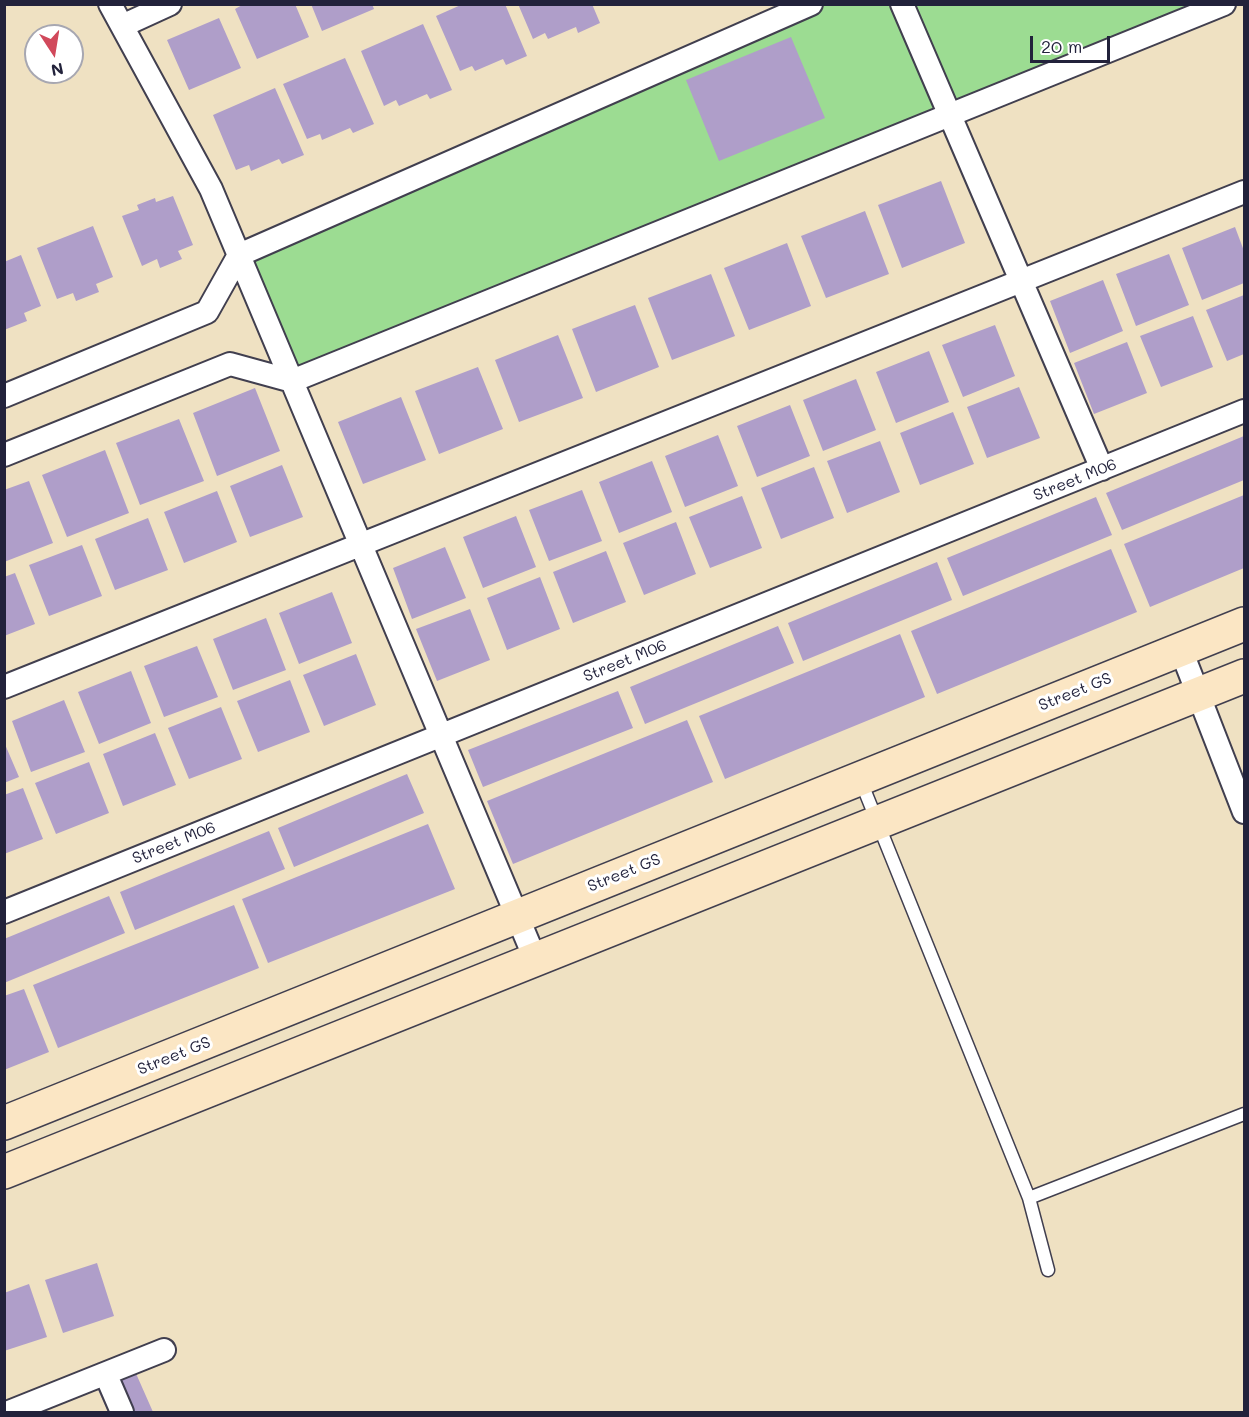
<!DOCTYPE html>
<html>
<head>
<meta charset="utf-8">
<style>
  body { margin:0 }
  #map { position:relative; width:1249px; height:1417px; overflow:hidden; background:#efe1c2; font-family:Mali,sans-serif }
  canvas { display:block }
  .frame { position:absolute; inset:0; border:6px solid #22223b; pointer-events:none }
  .north { position:absolute; left:24px; top:24px; width:60px; height:60px; box-sizing:border-box; background:#fff; border:2px solid #a7a7b1; border-radius:50%; rotate:168deg; font-size:16px; font-weight:700; line-height:24px; text-align:center; color:#22223b }
  .north::after { content:''; display:block; margin:auto; width:21px; height:27px; background:#d1495b; clip-path:polygon(50% 0,100% 100%,50% 72%,0 100%) }
  .scale { position:absolute; left:1030px; top:36px; width:80px; height:27px; box-sizing:border-box; border:3px solid #22223b; border-top:0; padding-left:8px; font-size:18px; line-height:21px; white-space:nowrap; color:#22223b; -webkit-text-stroke:4px #fff; paint-order:stroke }
</style>
</head>
<body>
<div id="map">
<canvas width="1249" height="1417"></canvas>
<div class="frame"></div>
<div class="north">N</div>
<div class="scale">20 m</div>
</div>
<script>
const ctx = document.querySelector('canvas').getContext('2d');
ctx.lineJoin = 'round';
function paint(path, color) {
  ctx.fillStyle = color;
  ctx.fill(path, 'evenodd');
}
function shape(rows) {
  const path = new Path2D();
  for (const r of rows) {
    path.moveTo(r[0], r[1]);
    for (let i = 2; i < r.length; i += 2) path.lineTo(r[i], r[i + 1]);
  }
  return path;
}
function strokePath(path, color, width, dash) {
  ctx.strokeStyle = color;
  ctx.lineWidth = width;
  ctx.lineCap = dash ? 'butt' : 'round';
  ctx.setLineDash(dash || []);
  ctx.stroke(path);
}
function drawText(font, color, halo, rows, align = 'center') {
  ctx.font = font + ' Mali,sans-serif';
  ctx.lineWidth = 6;
  ctx.setLineDash([]);
  ctx.textBaseline = 'middle';
  ctx.strokeStyle = halo;
  ctx.fillStyle = color;
  for (const [text, x, y, turn = 0] of rows) {
    ctx.save();
    ctx.translate(x, y);
    ctx.rotate((+turn || 0) * Math.PI / 180);
    ctx.textAlign = isNaN(turn) ? turn : align;
    if (halo) ctx.strokeText(text, 0, 0);
    ctx.fillText(text, 0, 0);
    ctx.restore();
  }
}
const green = shape([
  [811,5,1224,5,292,381,239,255]
]);
const building = shape([
  [244,4,295,4,309,37,257,59,235,9],
  [311,4,372,4,374,9,322,31],
  [463,4,505,4,527,56,506,65,503,59,475,71,472,66,460,71,436,16],
  [518,4,592,4,600,23,578,33,576,27,548,39,545,33,533,39],
  [219,18,241,68,189,90,167,40],
  [423,24,452,90,430,99,427,94,399,106,396,100,384,106,361,51],
  [791,37,825,118,719,161,686,80],
  [345,58,374,124,353,133,350,128,322,140,320,134,307,139,283,84],
  [275,88,304,155,282,164,279,159,251,171,249,165,236,170,213,115],
  [941,181,965,243,902,268,878,205],
  [173,196,193,245,178,251,182,259,160,268,157,259,142,266,122,216,139,210,137,205,155,198,156,202],
  [865,211,889,274,826,298,801,236],
  [93,226,113,277,96,284,99,292,76,301,73,293,57,299,37,248],
  [1235,227,1244,251,1244,283,1202,300,1182,248],
  [787,243,811,306,749,330,724,268],
  [1169,254,1189,305,1136,326,1116,274],
  [21,255,41,306,24,313,27,321,4,330,4,262],
  [711,274,735,336,672,360,648,298],
  [1103,280,1123,331,1070,353,1050,301],
  [1244,295,1244,354,1227,361,1206,310],
  [635,305,659,367,596,392,572,329],
  [1193,316,1213,367,1161,387,1140,336],
  [995,325,1015,376,963,397,942,345],
  [558,335,583,398,519,422,495,360],
  [1127,342,1147,393,1094,414,1074,363],
  [929,351,949,402,896,423,876,372],
  [478,367,503,429,439,454,415,391],
  [856,379,876,430,823,451,803,400],
  [1019,387,1040,438,987,458,967,407],
  [255,388,280,451,217,476,193,413],
  [401,397,426,460,363,484,338,422],
  [790,405,810,456,757,477,737,426],
  [953,412,974,464,920,485,900,433],
  [179,419,204,481,140,505,116,443],
  [718,435,738,486,685,507,665,456],
  [1244,436,1244,480,1122,530,1106,493],
  [880,441,900,492,847,513,827,461],
  [105,450,129,513,67,537,42,475],
  [652,461,672,512,619,533,599,482],
  [282,465,303,517,250,537,230,486],
  [814,467,834,518,781,539,761,488],
  [29,481,53,543,4,562,4,490],
  [582,490,602,541,549,561,529,510],
  [217,491,237,542,184,563,164,512],
  [1244,495,1244,568,1150,607,1124,544],
  [742,496,762,548,710,568,689,517],
  [1096,497,1112,535,963,596,947,558],
  [516,516,536,567,483,588,463,537],
  [148,518,168,570,115,590,95,539],
  [676,522,696,574,644,595,623,543],
  [82,545,102,596,49,616,29,565],
  [445,547,466,598,412,619,393,568],
  [1111,549,1137,612,937,694,911,631],
  [606,551,626,602,573,623,553,572],
  [937,562,952,600,803,661,788,623],
  [15,573,35,624,4,636,4,577],
  [540,577,560,629,507,650,487,598],
  [332,592,352,643,299,664,279,613],
  [470,609,490,660,437,681,416,629],
  [266,618,286,670,233,690,213,639],
  [778,626,794,663,645,724,630,687],
  [900,634,925,697,725,779,699,716],
  [197,646,218,697,164,717,144,666],
  [356,654,376,705,324,726,303,675],
  [131,671,151,723,99,744,78,692],
  [290,680,310,732,258,752,237,701],
  [618,691,633,728,483,787,468,750],
  [64,700,85,752,31,772,12,721],
  [221,707,242,759,189,779,168,728],
  [687,720,713,782,513,864,487,801],
  [155,733,176,785,123,806,103,754],
  [4,742,19,777,4,783],
  [89,762,109,813,56,834,35,783],
  [407,774,424,813,294,867,278,828],
  [23,788,43,839,4,854,4,795],
  [428,824,455,889,268,963,242,899],
  [269,831,285,869,135,930,120,892],
  [109,896,125,933,4,983,4,939],
  [234,905,259,968,58,1048,33,985],
  [24,989,49,1052,4,1070,4,996],
  [97,1263,114,1316,63,1333,45,1280],
  [29,1284,47,1337,4,1351,4,1293],
  [134,1369,153,1412,108,1412,96,1385]
]);
const lane = shape([
  [860,779,1029,1198],
  [1048,1270,1029,1198,1244,1114]
]);
const street = shape([
  [110,4,211,189,536,961],
  [902,4,1102,469],
  [122,26,170,4],
  [4,396,207,312,239,255,811,4],
  [4,455,230,364,292,381,1224,4],
  [1181,650,1244,812],
  [4,687,1244,192],
  [4,912,1244,411],
  [106,1375,122,1412],
  [9,1412,164,1350]
]);
const secondary = shape([
  [4,1123,1244,624],
  [4,1172,1244,676]
]);
const streetNames = [
  ["Street M06",1075,480,-22],
  ["Street M06",625,661,-22],
  ["Street GS",1075,692,-22],
  ["Street M06",174,843,-22],
  ["Street GS",624,873,-22],
  ["Street GS",174,1056,-22]
];
paint(green, '#9cdc92');
paint(building, '#af9ec9');
strokePath(lane, '#413f4f', 15);
strokePath(street, '#413f4f', 26);
strokePath(secondary, '#413f4f', 36);
strokePath(lane, '#fff', 12);
strokePath(street, '#fff', 22);
strokePath(secondary, '#fbe6c4', 33);
drawText('16px', '#22223b', '#fff', streetNames);
</script>
</body>
</html>
